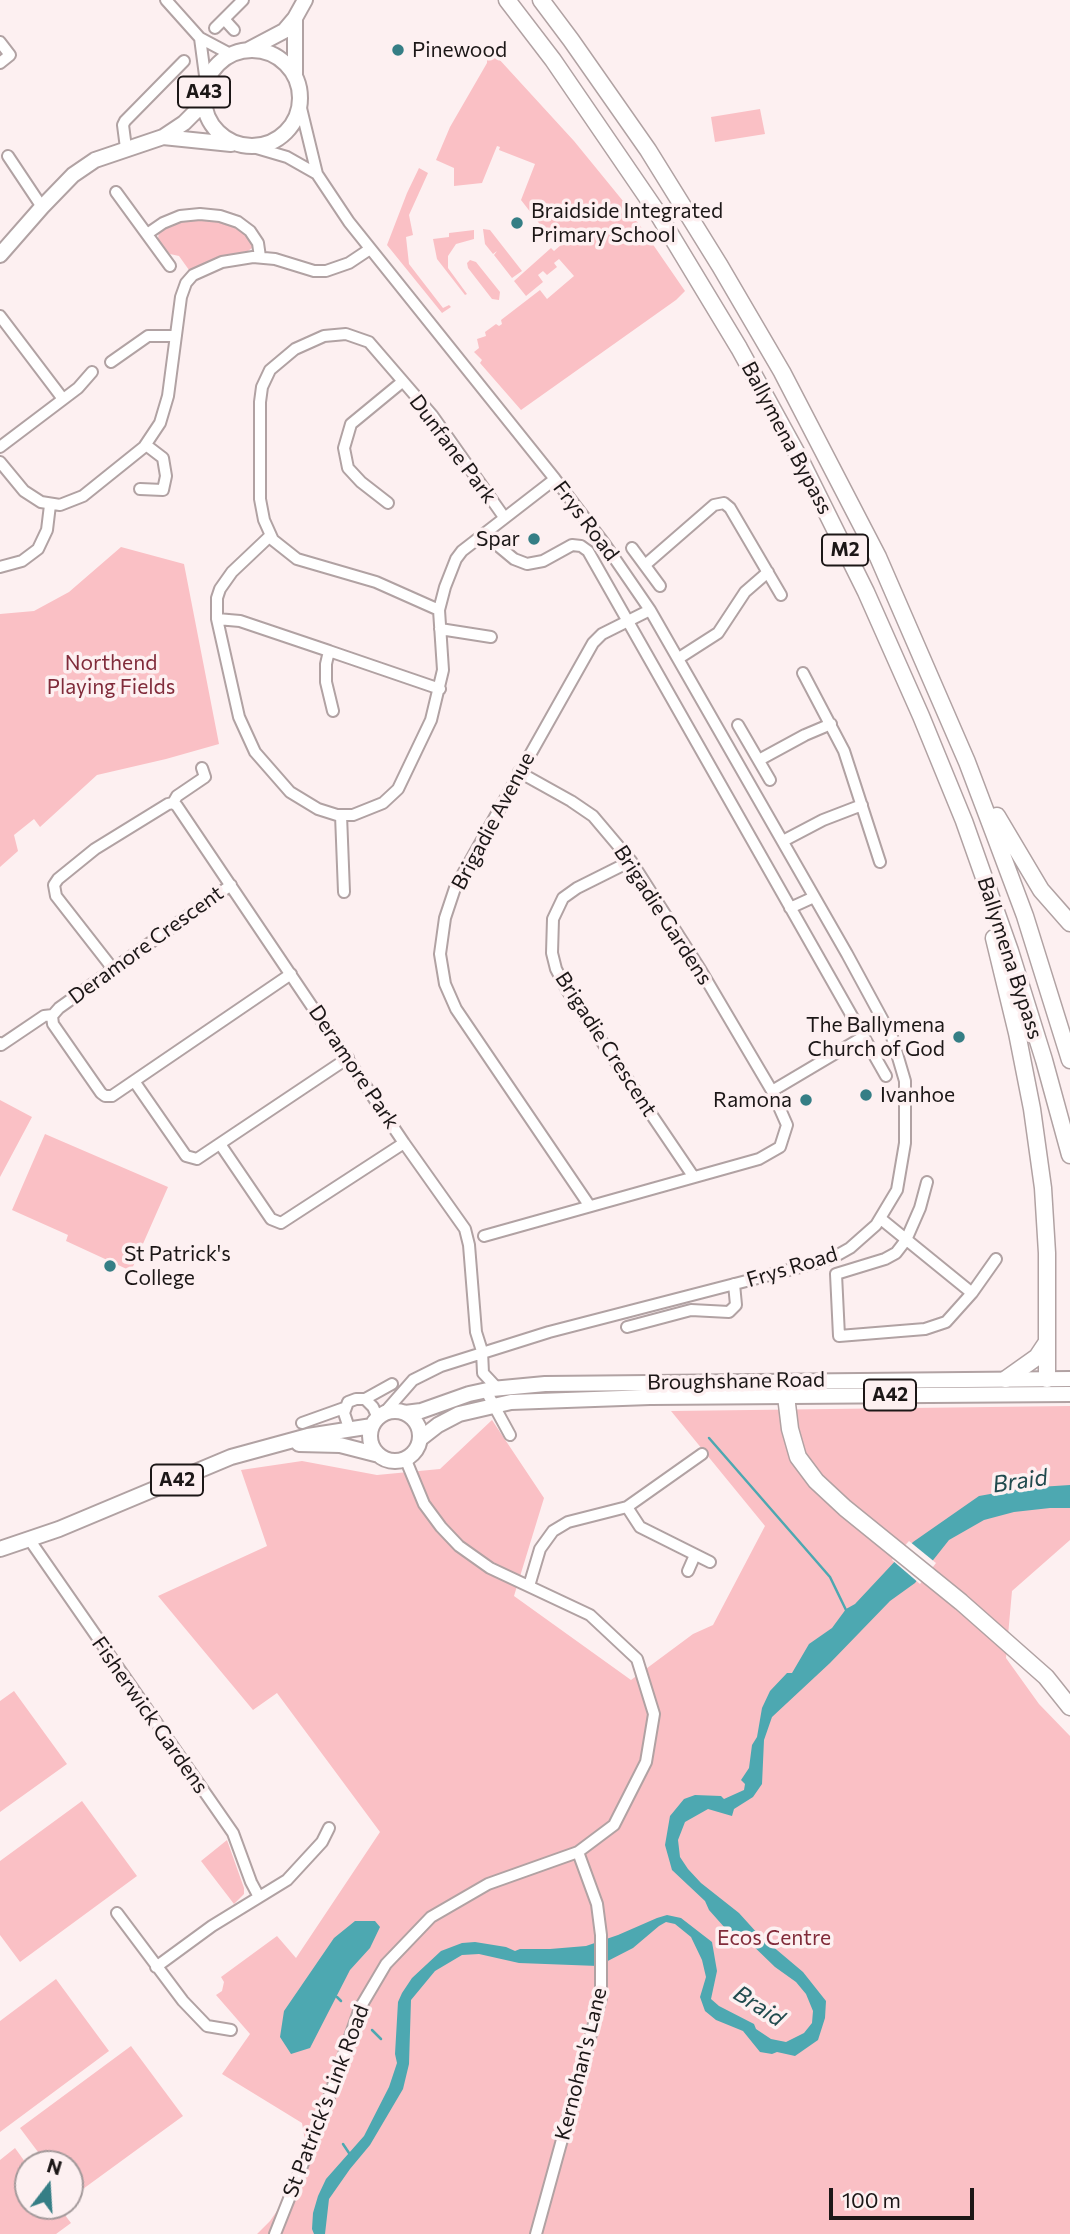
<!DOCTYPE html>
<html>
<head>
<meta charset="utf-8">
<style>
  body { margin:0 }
  #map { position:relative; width:1070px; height:2234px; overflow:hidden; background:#fdf0f1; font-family:Commissioner,sans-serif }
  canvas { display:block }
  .north { position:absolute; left:14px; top:2150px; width:70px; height:70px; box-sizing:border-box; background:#fdf0f1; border:2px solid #a3999a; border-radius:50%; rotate:17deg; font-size:19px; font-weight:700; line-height:28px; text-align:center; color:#1c1717 }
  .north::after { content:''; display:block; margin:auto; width:24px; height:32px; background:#357e85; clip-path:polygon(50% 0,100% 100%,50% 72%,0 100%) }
  .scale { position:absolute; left:829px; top:2188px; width:145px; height:32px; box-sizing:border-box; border:4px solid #1c1717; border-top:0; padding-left:9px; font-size:21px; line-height:24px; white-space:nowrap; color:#1c1717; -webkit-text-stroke:5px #fdf0f1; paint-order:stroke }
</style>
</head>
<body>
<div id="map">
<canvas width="1070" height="2234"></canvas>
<div class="north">N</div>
<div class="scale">100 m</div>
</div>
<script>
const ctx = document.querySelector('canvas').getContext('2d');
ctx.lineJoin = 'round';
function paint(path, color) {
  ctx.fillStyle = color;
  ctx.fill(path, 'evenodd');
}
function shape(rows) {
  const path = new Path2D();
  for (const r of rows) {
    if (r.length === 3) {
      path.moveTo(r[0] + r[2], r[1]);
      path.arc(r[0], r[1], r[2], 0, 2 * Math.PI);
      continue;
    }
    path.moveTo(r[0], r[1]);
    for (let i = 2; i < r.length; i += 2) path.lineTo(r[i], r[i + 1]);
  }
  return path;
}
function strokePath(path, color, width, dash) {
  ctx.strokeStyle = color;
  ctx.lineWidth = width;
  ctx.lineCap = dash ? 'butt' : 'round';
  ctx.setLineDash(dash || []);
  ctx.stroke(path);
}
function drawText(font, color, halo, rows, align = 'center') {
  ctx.font = font + ' Commissioner,sans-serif';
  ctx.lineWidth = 7;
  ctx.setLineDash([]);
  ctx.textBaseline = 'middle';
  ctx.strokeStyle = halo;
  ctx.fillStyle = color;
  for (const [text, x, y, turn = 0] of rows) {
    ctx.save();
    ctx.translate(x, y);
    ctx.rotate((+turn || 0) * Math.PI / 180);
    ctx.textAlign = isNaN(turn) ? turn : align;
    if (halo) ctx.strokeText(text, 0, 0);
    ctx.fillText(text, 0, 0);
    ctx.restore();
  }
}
const green = shape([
  [487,46,574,141,623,201,685,291,676,300,521,410,480,363,482,360,474,352,479,348,477,339,486,336,485,332,496,324,499,326,502,324,501,320,540,290,547,299,574,276,559,259,554,263,557,267,547,275,543,271,538,275,543,282,526,296,514,281,551,248,554,251,569,238,567,236,556,245,521,200,535,164,499,150,500,147,497,146,482,183,454,186,454,168,436,160,450,127,487,63],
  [760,109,765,134,715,142,711,117],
  [419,168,428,173,409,215,413,235,406,237,409,264,443,308,449,305,451,307,442,313,387,245,407,193],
  [181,218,217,218,247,231,253,243,252,248,248,251,215,258,189,270,179,256,170,254,158,239,159,231],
  [483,229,490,230,522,271,512,278,494,255,497,251,493,254,485,244],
  [474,230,474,239,456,244,448,256,448,268,467,294,465,295,437,259,433,239,449,237,449,233],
  [470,260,476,262,500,292,499,300,492,299,468,268,467,263],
  [121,547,184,564,219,744,166,759,97,775,40,827,34,819,14,835,18,851,0,867,0,614,34,611,69,592],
  [0,1100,32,1117,0,1177],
  [45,1134,168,1187,131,1271,66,1241,68,1235,12,1210],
  [1070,1406,1070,1540,1012,1591,1006,1658,1039,1704,1070,1736,1070,2234,257,2234,270,2221,293,2188,308,2158,302,2123,222,2074,250,2034,216,1995,222,1991,224,1982,221,1977,277,1936,296,1958,380,1832,277,1693,253,1710,158,1596,267,1546,241,1470,302,1461,377,1475,440,1469,492,1420,544,1498,514,1596,631,1680,693,1634,713,1625,765,1526,671,1411],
  [14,1691,67,1764,0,1812,0,1701],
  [82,1801,137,1876,20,1962,0,1935,0,1861],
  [227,1840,244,1888,244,1894,234,1904,201,1861],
  [56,1979,109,2051,0,2132,0,2021],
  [131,2046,183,2116,72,2197,70,2195,70,2164,47,2164,20,2128],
  [15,2148,28,2166,28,2206,58,2206,71,2223,56,2234,0,2234,0,2160]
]);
const water = shape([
  [1070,1485,1070,1508,1050,1508,1014,1512,984,1520,949,1540,915,1583,890,1601,830,1663,772,1717,764,1740,762,1784,753,1797,734,1809,732,1816,708,1809,685,1822,678,1840,680,1857,688,1869,701,1883,739,1913,758,1934,803,1972,826,2001,825,2018,818,2040,795,2056,777,2052,772,2054,760,2052,743,2031,716,2020,705,2011,700,1997,706,1977,702,1960,691,1937,675,1924,666,1922,659,1926,633,1948,598,1966,519,1963,479,1954,462,1955,435,1971,411,2000,409,2064,403,2089,370,2145,350,2169,329,2199,325,2234,314,2234,312,2229,313,2213,318,2196,326,2179,364,2136,389,2087,397,2063,395,2054,398,2002,402,1993,412,1978,441,1951,462,1943,475,1942,506,1947,515,1951,520,1949,550,1949,586,1946,618,1935,657,1918,667,1915,681,1918,712,1942,717,1971,711,1999,719,2006,754,2024,756,2029,771,2039,786,2042,804,2033,812,2023,813,2011,806,1994,796,1982,775,1967,746,1939,742,1940,725,1928,709,1910,705,1901,672,1870,665,1845,670,1816,684,1799,695,1795,721,1796,724,1799,744,1790,745,1784,741,1780,749,1768,752,1745,757,1737,762,1708,770,1691,787,1673,792,1673,809,1644,832,1628,846,1609,855,1604,913,1542,979,1496,1024,1488],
  [355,1921,375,1921,380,1927,370,1948,350,1970,310,2048,291,2054,280,2037,284,2011,334,1938]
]);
const pier = shape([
  [909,1541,936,1563,920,1584,892,1560]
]);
const stream = shape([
  [709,1438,830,1577,846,1610],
  [337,1997,341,2001],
  [372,2030,381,2039],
  [343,2144,351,2156]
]);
const minor = shape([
  [166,0,200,38,232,55],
  [224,19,234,30],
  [215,28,243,0],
  [200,38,206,83],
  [0,42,10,55,0,63],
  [300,104,317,174,349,222,555,479,604,543,650,610,847,954,892,1037,905,1081,905,1143,897,1190,876,1225,850,1248,834,1257,812,1264,549,1332,441,1366,413,1380,385,1412],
  [253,147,287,157,317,174],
  [126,148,123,125,125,121,184,61],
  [8,156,42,207],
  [116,192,170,266],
  [147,234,163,223,180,216,200,214,220,216,238,222,250,231,258,243,260,257],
  [0,316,63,399],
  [111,362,148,336,176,336],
  [0,447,78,388,92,372],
  [0,462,24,491,41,502,60,505,83,496,144,447,160,423,168,396,181,297,186,283,193,275,222,262,253,257,275,259,314,271,326,271,349,263,370,249],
  [140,489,163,490,166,476,163,458,146,445],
  [388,503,361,482,348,468,344,448,351,424,402,382],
  [484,534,514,559,527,564,543,561,572,545,581,546,588,551,886,1076],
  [270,536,232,572,220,589,217,598,217,619,239,717,255,752,290,792,318,809,337,815,353,815,383,803,398,789,431,720,443,670,439,610,445,587,456,559,462,551,555,479],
  [632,548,660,586],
  [645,565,714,505,724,503,730,508,781,595],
  [0,567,22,561,38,549,47,530,50,505],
  [439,610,376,582,297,559,273,540,264,520,260,499,260,402,262,387,270,370,295,349,324,336,346,334,369,342,432,415,504,517],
  [217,619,240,621,329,651,326,664,326,682,333,711],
  [440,629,491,637],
  [329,651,440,689],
  [679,658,718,633,745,592,768,572],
  [803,673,844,751,880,862],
  [738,725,770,780],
  [759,760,805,735,831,724],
  [173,803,177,806,404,1143,465,1229,469,1245,476,1332,482,1351,483,1373,497,1388],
  [173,803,177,796,205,777,202,768],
  [341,815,344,892],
  [783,841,823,820,862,805],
  [631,861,577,888,563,898,553,919,552,953,556,969,567,990,693,1176],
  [231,885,59,1008,52,1016,53,1024,101,1093,105,1096,112,1096,291,974],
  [790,908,814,897],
  [113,969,56,896,54,885,58,879,95,849,168,804,173,803],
  [0,1043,1,1045,44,1016,53,1015],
  [134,1081,186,1156,197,1159,348,1058],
  [772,1091,863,1037],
  [220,1144,271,1219,281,1223,404,1143],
  [927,1182,920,1208,906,1240,896,1253,885,1259,836,1274,839,1336,925,1329,946,1322,972,1293],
  [589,1205,456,1009,445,984,440,954,445,918,455,888,593,643,602,634,650,610],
  [881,1219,972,1293,996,1259],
  [484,1236,759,1159,780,1147,787,1125,772,1091,700,969,631,861,593,816,571,801,519,772],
  [627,1327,691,1310,729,1312,736,1305,734,1284],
  [486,1391,510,1435],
  [365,1399,392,1384],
  [302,1423,344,1408],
  [350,1431,344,1413,348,1402,356,1399,365,1399,373,1407,378,1418],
  [627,1507,640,1527,710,1562],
  [29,1539,233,1833,251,1882,259,1897],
  [688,1571,695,1555],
  [529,1586,540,1549,553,1531,568,1522,627,1507,702,1454],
  [117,1913,183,2001,207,2026,231,2030],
  [156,1967,212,1926,287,1880,322,1842,329,1828],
  [275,2234,327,2103,360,2008,386,1964,431,1917,488,1884,578,1852,614,1825,646,1762,654,1714,637,1659,590,1615,490,1568,459,1546,441,1527,424,1504,405,1458],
  [536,2234,601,1998,601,1935,597,1904,578,1852]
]);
const major = shape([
  [248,50,284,31,295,18,305,0],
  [252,98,48],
  [295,76,295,18],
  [163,137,231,144],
  [0,255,42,207,73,175,95,160,163,137,184,123,204,103],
  [395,1436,25],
  [405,1413,421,1411,469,1394,492,1389,545,1384,1070,1379],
  [420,1439,438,1425,459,1414,511,1402,650,1397,1070,1394],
  [299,1444,340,1445,379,1455],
  [0,1549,59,1529,231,1457,308,1436,372,1426]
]);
const highway = shape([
  [507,0,553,60,655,209,739,348,800,459,866,592,921,716,964,821,1010,951,1044,1060,1070,1155],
  [541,0,571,40,648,150,720,266,782,372,878,557,967,762,995,836,1025,916,1070,1060],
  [997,816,1041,890,1070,923],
  [994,938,1017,1033,1032,1109,1043,1188,1047,1253,1047,1379],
  [1006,1379,1037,1357,1047,1342],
  [786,1396,790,1429,798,1457,816,1481,845,1508,961,1602,1046,1677,1070,1707]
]);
const markers = [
  [398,50,7,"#357e85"],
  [517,223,7,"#357e85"],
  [534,539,7,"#357e85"],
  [959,1037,7,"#357e85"],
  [866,1095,7,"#357e85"],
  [806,1100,7,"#357e85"],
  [110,1266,7,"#357e85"]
];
const shields = [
  [204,92,52],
  [845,550,46],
  [890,1395,52],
  [177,1480,52]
];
const shieldNames = [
  ["A43",204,92],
  ["M2",845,550],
  ["A42",890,1395],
  ["A42",177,1480]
];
const poiNames = [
  ["Pinewood",412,50],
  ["Braidside Integrated",531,211],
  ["Primary School",531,235],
  ["Spar",520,539,"right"],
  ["The Ballymena",945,1025,"right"],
  ["Church of God",945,1049,"right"],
  ["Ivanhoe",880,1095],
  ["Ramona",792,1100,"right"],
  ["St Patrick's",124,1254],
  ["College",124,1278]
];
const streetNames = [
  ["Ballymena Bypass",787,438,62],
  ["Dunfane Park",453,449,53],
  ["Frys Road",586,521,53],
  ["Brigadie Avenue",493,821,-62],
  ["Brigadie Gardens",663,915,57],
  ["Deramore Crescent",146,945,-36],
  ["Ballymena Bypass",1010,958,72],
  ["Brigadie Crescent",606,1044,57],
  ["Deramore Park",354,1067,56],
  ["Frys Road",792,1267,-17],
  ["Broughshane Road",736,1381,-1],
  ["Fisherwick Gardens",150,1715,55],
  ["Kernohan's Lane",581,2064,-76],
  ["St Patrick’s Link Road",326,2101,-69]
];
const parkNames = [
  ["Northend",111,663],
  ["Playing Fields",111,687],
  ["Ecos Centre",774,1938]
];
const waterNames = [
  ["Braid",1020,1481,-8],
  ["Braid",759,2006,33]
];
paint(green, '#fac0c5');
paint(water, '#4da8b1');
paint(pier, '#fdf0f1');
strokePath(stream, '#4da8b1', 2.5);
strokePath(minor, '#b1a2a3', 14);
strokePath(major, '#b1a2a3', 18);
strokePath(highway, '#b1a2a3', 19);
strokePath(minor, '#fff', 10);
strokePath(major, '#fff', 14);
strokePath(highway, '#fff', 16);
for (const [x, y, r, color] of markers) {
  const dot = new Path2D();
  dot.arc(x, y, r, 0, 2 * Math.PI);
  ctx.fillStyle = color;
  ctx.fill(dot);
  strokePath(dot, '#fdf0f1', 2.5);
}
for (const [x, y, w] of shields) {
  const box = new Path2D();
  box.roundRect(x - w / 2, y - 15.5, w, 31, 5);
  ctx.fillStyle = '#fdf0f1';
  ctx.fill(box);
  strokePath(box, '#1c1717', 2);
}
drawText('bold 19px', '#1c1717', null, shieldNames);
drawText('21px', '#1c1717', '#fdf0f1', poiNames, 'left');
drawText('21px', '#1c1717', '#fdf0f1', streetNames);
drawText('21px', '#802b3a', '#fdf0f1', parkNames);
drawText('italic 23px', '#204a4e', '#fdf0f1', waterNames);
</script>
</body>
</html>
